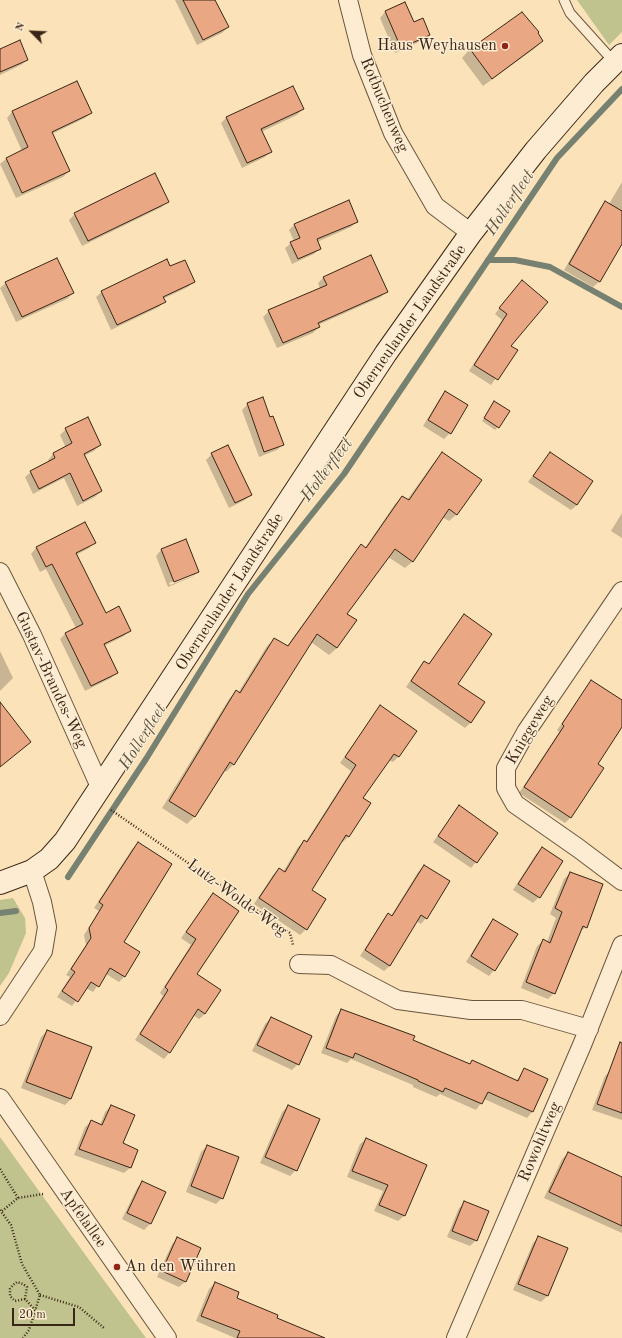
<!DOCTYPE html>
<html>
<head>
<meta charset="utf-8">
<style>
  body { margin:0 }
  #map { position:relative; width:622px; height:1338px; overflow:hidden; background:#fce2b8; font-family:"Old Standard TT",serif }
  canvas { display:block }
  .north { position:absolute; left:12px; top:12px; width:40px; height:40px; -webkit-text-stroke:3px #fdecd1; paint-order:stroke; rotate:294deg; font-size:11px; font-weight:700; line-height:16px; text-align:center; color:#3a2616 }
  .north::after { content:''; display:block; margin:auto; width:14px; height:18px; background:#3a2616; clip-path:polygon(50% 0,100% 100%,50% 72%,0 100%) }
  .scale { position:absolute; left:12px; top:1308px; width:63px; height:18px; box-sizing:border-box; border:2px solid #3a2616; border-top:0; padding-left:5px; font-size:12px; line-height:14px; white-space:nowrap; color:#3a2616; -webkit-text-stroke:3px #fdecd1; paint-order:stroke }
</style>
</head>
<body>
<div id="map">
<canvas width="622" height="1338"></canvas>
<div class="north">N</div>
<div class="scale">20 m</div>
</div>
<script>
const ctx = document.querySelector('canvas').getContext('2d');
ctx.lineJoin = 'round';
function paint(path, color) {
  ctx.fillStyle = color;
  ctx.fill(path, 'evenodd');
}
function shape(rows) {
  const path = new Path2D();
  for (const r of rows) {
    path.moveTo(r[0], r[1]);
    for (let i = 2; i < r.length; i += 2) path.lineTo(r[i], r[i + 1]);
  }
  return path;
}
function strokePath(path, color, width, dash) {
  ctx.strokeStyle = color;
  ctx.lineWidth = width;
  ctx.lineCap = dash ? 'butt' : 'round';
  ctx.setLineDash(dash || []);
  ctx.stroke(path);
}
function drawText(font, color, halo, rows, align = 'center') {
  ctx.font = font + ' "Old Standard TT",serif';
  ctx.lineWidth = 3;
  ctx.setLineDash([]);
  ctx.textBaseline = 'middle';
  ctx.strokeStyle = halo;
  ctx.fillStyle = color;
  for (const [text, x, y, turn = 0] of rows) {
    ctx.save();
    ctx.translate(x, y);
    ctx.rotate((+turn || 0) * Math.PI / 180);
    ctx.textAlign = isNaN(turn) ? turn : align;
    if (halo) ctx.strokeText(text, 0, 0);
    ctx.fillText(text, 0, 0);
    ctx.restore();
  }
}
const green = shape([
  [577,0,622,0,622,32,609,45],
  [13,898,25,918,26,933,9,973,0,986,0,900],
  [0,1137,52,1209,146,1338,0,1338]
]);
const shadow = shape([
  [175,0,214,0,228,27,222,33,197,45],
  [405,3,414,23,429,35,423,40,395,53,380,18,385,12],
  [542,41,534,49,483,86,462,58,470,49],
  [0,49,0,50,27,60,21,65,0,75],
  [77,82,91,113,85,118,52,134,69,171,63,177,16,198,0,164,6,159,22,151,7,118,12,112],
  [303,109,297,115,261,132,270,152,265,157,242,168,221,123,227,117],
  [622,182,622,242,599,282,593,287,564,270,600,208,606,202,609,204],
  [167,201,162,207,82,246,69,220,75,214],
  [357,221,351,227,317,242,320,248,314,254,292,264,285,248,294,241,289,230,295,224],
  [170,268,194,282,188,287,163,299,164,301,159,307,111,330,96,297,102,292],
  [323,278,386,291,381,297,318,325,319,327,313,333,277,348,263,317,269,311,320,289,318,283],
  [6,283,73,293,67,299,16,322,0,288],
  [516,287,510,346,516,350,491,385,469,371,502,320,495,314],
  [446,392,450,433,444,439,423,426,440,398],
  [248,404,282,445,277,450,259,457,242,410],
  [492,405,498,427,495,430,482,421],
  [66,429,100,445,94,451,84,456,101,491,95,497,77,506,64,478,33,494,25,477,31,472,49,463,48,460,53,454,66,448,60,435],
  [550,453,577,505,571,510,528,482],
  [212,454,251,495,245,500,229,508,206,460],
  [442,454,457,514,449,521,442,517,413,561,405,568,388,557,346,614,337,648,329,655,311,642,234,764,226,772,224,770,194,817,187,824,162,808,229,699,236,691,238,693,267,646,275,639,287,646,354,553,361,545,365,548,395,504,402,497,407,500,435,461],
  [622,513,622,538,611,531],
  [85,524,94,542,89,548,76,555,105,614,129,631,124,636,104,646,117,672,111,678,85,691,60,639,65,634,76,628,46,569,40,572,31,554,36,548],
  [185,540,198,572,192,577,168,587,156,556,161,550],
  [193,574,193,576,170,585,169,583],
  [464,615,457,684,471,722,465,728,406,687,419,668,424,662,428,665],
  [0,651,13,678,0,691],
  [591,681,622,702,622,726,596,764,571,817,565,823,519,793,559,732,557,730],
  [380,707,416,731,398,757,393,762,388,760,362,798,370,803,348,837,343,842,341,841,310,890,306,929,300,935,254,904,273,875,279,869,283,872,298,847,304,842,305,843,351,771,340,763],
  [459,807,476,862,471,868,433,842],
  [138,843,122,942,124,977,119,982,106,974,93,992,86,988,72,1006,57,997,70,977,66,975,86,945,84,935,99,911,94,908,132,849],
  [542,848,539,897,533,903,513,890,536,854],
  [424,866,426,918,421,924,416,921,390,966,384,971,360,956,383,920,388,914,391,916,418,872],
  [570,873,586,927,579,932,554,993,548,999,521,988,537,946,543,941,547,942,556,918,550,914,564,879],
  [213,894,195,974,205,1014,199,1019,193,1015,169,1053,164,1059,135,1040,163,996,160,993,191,945,181,938],
  [493,921,494,970,489,976,466,962,488,926],
  [341,1010,469,1065,472,1062,516,1081,525,1069,547,1079,532,1112,527,1118,484,1099,476,1110,440,1094,436,1097,413,1087,413,1085,351,1059,347,1063,321,1053,336,1016],
  [271,1018,298,1064,292,1070,252,1051,265,1024],
  [47,1031,91,1048,71,1099,65,1105,21,1088,41,1037],
  [611,1070,622,1074,622,1120,592,1110,605,1076],
  [111,1106,122,1144,137,1150,130,1168,124,1173,74,1155,85,1127,91,1122,100,1125,105,1112],
  [288,1106,296,1170,290,1176,260,1163,282,1112],
  [366,1139,425,1165,404,1216,398,1221,374,1211,383,1191,347,1177,360,1144],
  [207,1146,222,1198,216,1204,186,1192,201,1152],
  [568,1153,622,1178,622,1233,544,1198,562,1159],
  [142,1182,164,1192,150,1224,144,1230,122,1219,137,1188],
  [465,1203,476,1240,470,1246,447,1237,459,1208],
  [539,1237,566,1248,547,1296,541,1302,513,1290,533,1243],
  [177,1239,200,1249,185,1282,179,1287,157,1277,172,1244],
  [215,1283,236,1298,276,1318,323,1338,235,1338,196,1321,209,1289]
]);
const stream = shape([
  [488,260,515,260,550,267,622,307],
  [68,877,146,759,248,594,344,474,557,158,622,89],
  [0,913,16,911]
]);
const building = shape([
  [183,0,215,0,229,27,203,40,183,0],
  [405,2,414,22,423,18,430,35,401,48,385,11,405,2],
  [522,12,539,32,538,33,543,41,492,79,470,49,522,12],
  [20,40,28,60,0,72,0,49,20,40],
  [77,81,92,113,52,132,70,171,22,193,6,158,28,147,12,111,77,81],
  [293,86,304,109,261,129,272,152,247,163,226,117,293,86],
  [155,173,169,202,88,241,74,213,155,173],
  [349,200,358,222,317,239,321,249,298,259,290,242,300,238,294,224,349,200],
  [605,201,622,211,622,244,600,282,569,264,605,201],
  [371,255,388,292,318,323,320,327,283,343,268,310,327,285,323,277,371,255],
  [57,258,74,293,22,317,5,282,57,258],
  [167,259,170,266,185,260,195,282,163,297,166,302,117,325,101,291,167,259],
  [522,280,548,302,511,346,518,350,498,380,474,365,507,314,499,308,522,280],
  [445,391,468,405,451,434,428,420,445,391],
  [263,397,270,417,273,416,284,445,264,452,247,403,263,397],
  [494,401,510,411,499,428,484,418,494,401],
  [88,417,101,445,84,454,102,491,83,501,70,473,39,489,30,471,55,458,53,453,72,443,65,428,88,417],
  [228,445,252,495,235,503,211,453,228,445],
  [442,452,482,480,457,515,449,509,413,562,395,549,347,614,357,620,337,648,317,634,234,765,230,762,195,817,169,801,236,690,240,693,274,638,288,646,361,544,366,548,402,496,409,500,442,452],
  [550,452,593,481,577,505,533,476,550,452],
  [85,522,96,543,76,553,106,613,119,606,131,631,104,644,118,673,91,686,65,633,83,624,52,564,46,567,36,547,85,522],
  [186,539,199,572,174,582,161,549,186,539],
  [464,614,492,634,458,684,485,702,471,723,411,681,424,661,429,664,464,614],
  [591,680,622,700,622,727,598,764,604,768,571,818,524,787,564,726,562,724,591,680],
  [0,702,31,742,0,767,0,702],
  [380,705,417,731,399,757,394,754,363,798,371,803,349,837,346,835,312,890,326,899,307,930,259,898,279,868,285,872,304,840,307,842,356,765,345,757,380,705],
  [459,805,498,833,477,863,438,836,459,805],
  [138,842,172,864,124,942,140,952,125,977,110,968,99,987,91,982,78,1002,62,991,75,972,71,969,91,938,89,928,103,905,99,902,138,842],
  [542,847,563,861,540,898,518,884,542,847],
  [424,865,450,881,427,919,421,915,390,966,365,950,388,913,392,916,424,865],
  [570,872,603,884,587,928,583,926,555,994,526,982,543,939,550,943,562,912,555,908,570,872],
  [213,893,239,911,197,974,221,990,205,1014,198,1009,170,1053,140,1034,168,990,165,987,196,939,186,932,213,893],
  [493,919,518,934,495,971,471,956,493,919],
  [341,1009,415,1036,413,1040,470,1064,472,1060,518,1081,524,1068,548,1079,533,1112,488,1092,482,1104,445,1088,443,1092,418,1081,418,1080,355,1053,353,1058,326,1048,341,1009],
  [271,1017,312,1036,299,1065,257,1045,271,1017],
  [47,1030,92,1047,71,1099,26,1082,47,1030],
  [620,1042,622,1043,622,1113,597,1104,620,1042],
  [111,1105,135,1115,123,1143,138,1150,131,1168,79,1149,91,1120,102,1125,111,1105],
  [288,1105,320,1119,297,1171,265,1157,288,1105],
  [366,1138,427,1165,405,1216,379,1205,388,1185,352,1171,366,1138],
  [207,1145,239,1157,223,1199,191,1186,207,1145],
  [568,1152,622,1177,622,1226,549,1192,568,1152],
  [142,1181,166,1192,151,1224,127,1213,142,1181],
  [464,1201,489,1211,477,1241,452,1231,464,1201],
  [538,1236,568,1248,548,1296,518,1284,538,1236],
  [177,1237,201,1248,186,1282,162,1271,177,1237],
  [215,1282,239,1292,237,1298,278,1315,277,1318,325,1338,237,1338,240,1331,201,1316,215,1282]
]);
const path = shape([
  [111,810,290,933,293,945],
  [0,1169,18,1198],
  [0,1210,11,1225,22,1264,40,1295,29,1330,23,1338],
  [2,1211,18,1198,43,1194],
  [40,1295,79,1307,104,1328],
  [25,1299,15,1301,10,1296,10,1289,13,1285,17,1282,23,1284,27,1287,25,1299,35,1310]
]);
const lane = shape([
  [564,0,570,13,614,62]
]);
const street = shape([
  [348,0,362,55,393,133,435,206,471,233],
  [0,572,32,635,101,789],
  [622,591,526,732,506,768,506,788,515,804,578,848,622,881],
  [299,964,331,965,398,1000,471,1010,522,1010,589,1029],
  [0,1016,43,951,47,927,42,902,32,871],
  [0,1098,167,1338],
  [456,1338,582,1045,622,945]
]);
const secondary = shape([
  [0,883,32,871,49,859,65,841,386,353,471,233,536,150,594,83,622,55]
]);
const markers = [
  [505,46,4,"#8f2418"],
  [117,1267,4,"#8f2418"]
];
const poiNames = [
  ["Haus Weyhausen",497,46],
  ["An den Wühren",125,1267,"left"]
];
const streetNames = [
  ["Rotbuchenweg",384,105,67],
  ["Oberneulander Landstraße",410,322,-55],
  ["Oberneulander Landstraße",230,592,-57],
  ["Gustav-Brandes-Weg",51,680,65],
  ["Kniggeweg",530,730,-59],
  ["Lutz-Wolde-Weg",237,898,36],
  ["Rowohltweg",540,1142,-67],
  ["Apfelallee",83,1218,55]
];
const waterNames = [
  ["Hollerfleet",510,203,-56],
  ["Hollerfleet",327,470,-53],
  ["Hollerfleet",143,737,-58]
];
paint(green, '#c1c38e');
paint(shadow, '#0003');
strokePath(stream, '#778171', 6);
paint(building, '#e9a784');
strokePath(building, '#3a2616', 1);
strokePath(lane, '#6a553e', 11);
strokePath(street, '#6a553e', 20);
strokePath(secondary, '#3a2616', 24);
strokePath(path, '#3a2616', 2.5, [1, 2]);
strokePath(lane, '#fdecd1', 9);
strokePath(street, '#fdecd1', 18);
strokePath(secondary, '#fdecd1', 22);
for (const [x, y, r, color] of markers) {
  const dot = new Path2D();
  dot.arc(x, y, r, 0, 2 * Math.PI);
  ctx.fillStyle = color;
  ctx.fill(dot);
  strokePath(dot, '#fdecd1', 1.5);
}
drawText('16px', '#3a2616', '#fdecd1', poiNames, 'right');
drawText('16px', '#3a2616', '#fdecd1', streetNames);
drawText('italic 17px', '#585444', '#fdecd1', waterNames);
</script>
</body>
</html>
